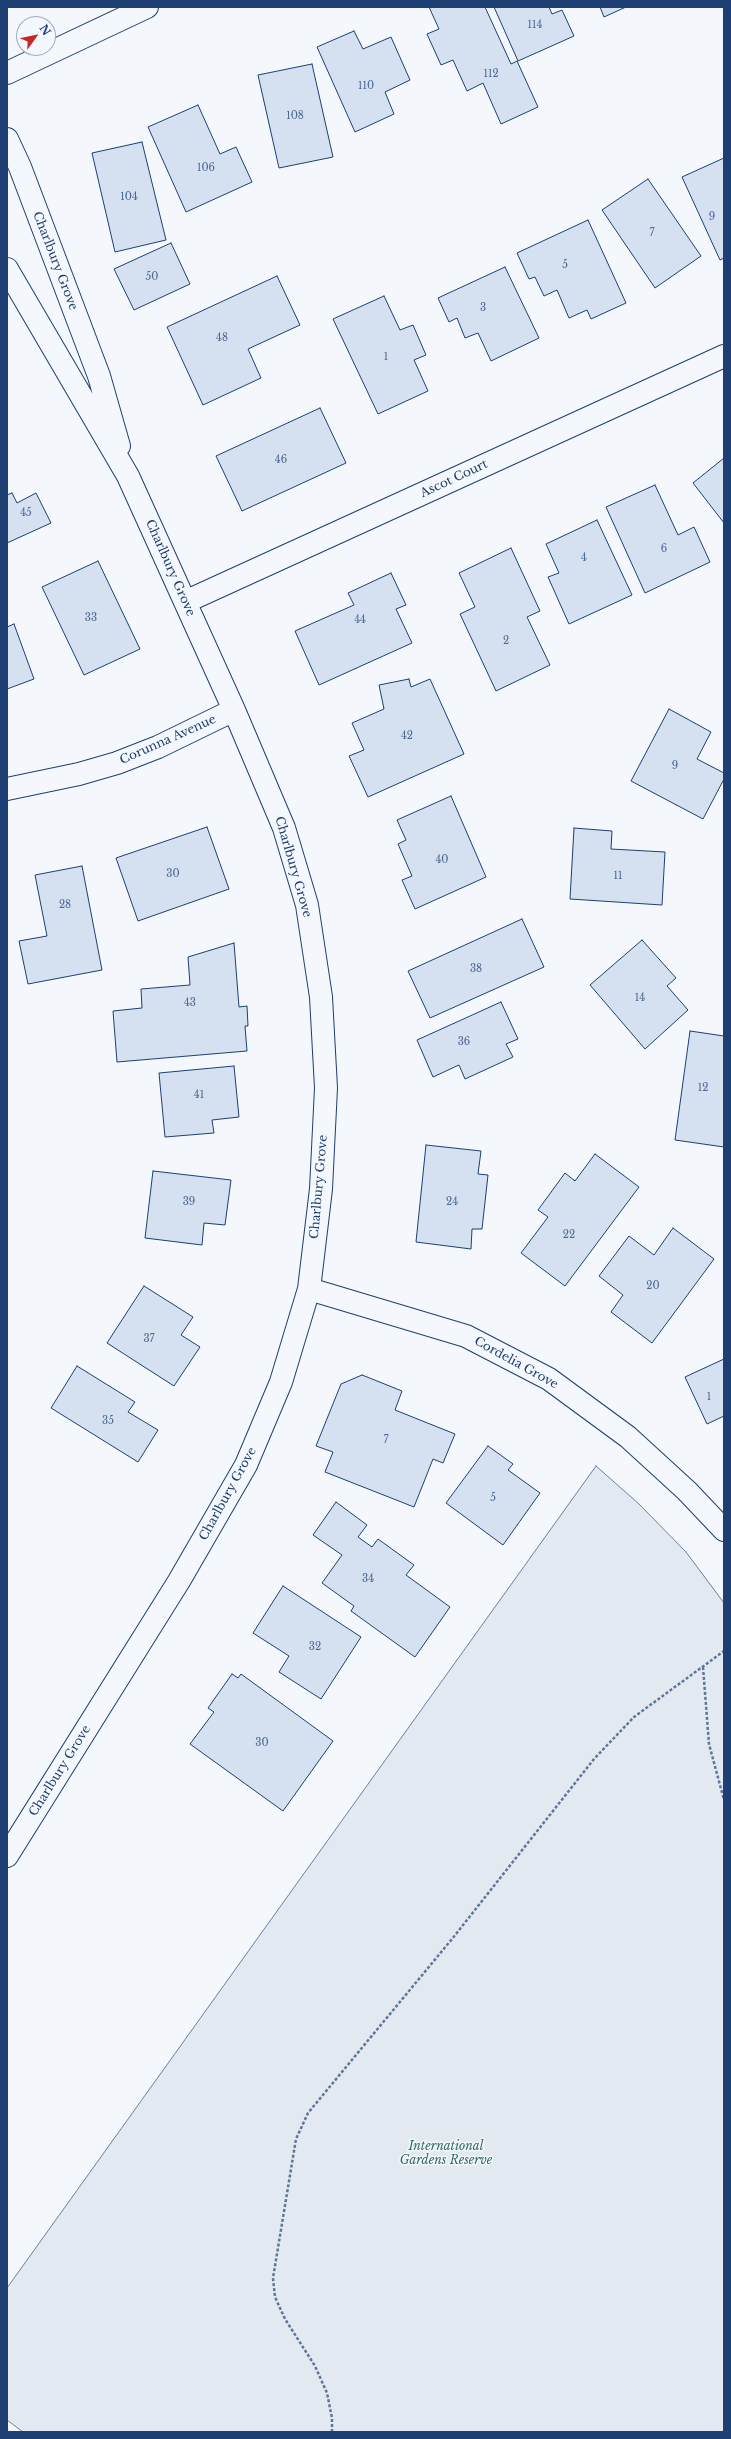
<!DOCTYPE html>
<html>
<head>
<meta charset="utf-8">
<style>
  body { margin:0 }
  #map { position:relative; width:731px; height:2439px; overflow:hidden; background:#f4f7fb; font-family:"Libre Baskerville",serif }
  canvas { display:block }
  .frame { position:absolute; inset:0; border:8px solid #1d3f73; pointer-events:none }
  .north { position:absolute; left:16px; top:16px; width:40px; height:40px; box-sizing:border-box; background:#f4f7fb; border:1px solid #9eadc5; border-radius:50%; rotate:57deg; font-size:11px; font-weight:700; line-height:16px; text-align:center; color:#1d3f73 }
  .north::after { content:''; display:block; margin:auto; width:14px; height:18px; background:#c62828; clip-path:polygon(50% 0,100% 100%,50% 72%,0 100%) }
</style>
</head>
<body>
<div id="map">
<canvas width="731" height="2439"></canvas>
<div class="frame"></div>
<div class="north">N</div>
</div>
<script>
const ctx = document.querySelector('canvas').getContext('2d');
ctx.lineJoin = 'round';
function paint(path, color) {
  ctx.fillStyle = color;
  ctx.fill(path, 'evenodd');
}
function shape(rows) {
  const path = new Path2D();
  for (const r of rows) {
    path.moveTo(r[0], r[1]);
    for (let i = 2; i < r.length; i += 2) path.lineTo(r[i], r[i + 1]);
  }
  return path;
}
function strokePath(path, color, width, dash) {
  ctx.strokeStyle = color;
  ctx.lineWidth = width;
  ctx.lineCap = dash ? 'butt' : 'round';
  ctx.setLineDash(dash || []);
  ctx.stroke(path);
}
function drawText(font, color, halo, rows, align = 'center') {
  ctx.font = font + ' "Libre Baskerville",serif';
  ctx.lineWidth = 3;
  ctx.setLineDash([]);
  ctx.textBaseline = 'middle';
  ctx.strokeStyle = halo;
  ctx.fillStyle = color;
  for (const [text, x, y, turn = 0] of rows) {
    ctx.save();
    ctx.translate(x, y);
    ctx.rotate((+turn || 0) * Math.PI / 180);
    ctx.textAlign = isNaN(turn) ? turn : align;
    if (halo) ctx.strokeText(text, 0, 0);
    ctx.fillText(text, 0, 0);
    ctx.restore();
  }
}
const green = shape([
  [596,1466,639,1504,686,1552,724,1603,724,2432,23,2432,7,2420,7,2288,596,1466]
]);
const building = shape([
  [429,7,485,7,511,64,517,61,538,107,501,124,483,83,467,91,453,60,441,65,427,34,439,29,429,7],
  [494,7,549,7,552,14,562,10,574,36,518,61,494,7],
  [600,7,626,7,604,17,600,7],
  [354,31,363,49,391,37,410,80,385,92,394,114,355,132,317,47,354,31],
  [312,64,333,157,279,168,258,75,312,64],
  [198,105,220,154,236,147,252,182,186,212,148,127,198,105],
  [142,142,166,240,115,252,92,153,142,142],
  [724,158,724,258,720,260,682,177,724,158],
  [648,179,701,256,655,288,602,210,648,179],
  [588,220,626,303,591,319,587,310,569,318,557,290,544,296,535,277,529,279,517,253,588,220],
  [171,243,190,284,134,310,114,269,171,243],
  [505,267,539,338,491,361,478,333,465,338,457,318,449,322,438,298,505,267],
  [277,276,300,325,248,349,261,378,203,405,167,327,277,276],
  [384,296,400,330,413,325,426,355,414,360,428,391,378,414,333,319,384,296],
  [320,408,346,463,242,511,216,456,320,408],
  [724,458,724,523,693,483,724,458],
  [655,485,678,535,694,527,710,562,645,593,606,507,655,485],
  [12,493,17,503,36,493,51,523,7,543,7,495,12,493],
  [597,520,632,595,569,624,548,577,559,573,546,544,597,520],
  [511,548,540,611,527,617,550,665,496,691,460,614,475,607,459,573,511,548],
  [98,561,140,649,84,675,42,587,98,561],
  [391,573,406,605,396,609,412,643,319,685,295,631,354,605,348,593,391,573],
  [14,624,34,679,7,689,7,627,14,624],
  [409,679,411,687,430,679,464,754,368,797,349,756,364,750,352,723,384,709,379,685,409,679],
  [669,709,711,732,697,759,724,773,724,779,703,819,631,781,669,709],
  [451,796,486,877,415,909,402,880,412,876,398,844,406,840,397,820,451,796],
  [207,827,229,889,138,921,116,858,207,827],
  [574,828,612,831,611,849,665,852,662,905,570,899,574,828],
  [82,866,102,970,28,984,19,941,47,936,35,875,82,866],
  [522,919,544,967,430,1018,408,971,522,919],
  [642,940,676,978,667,986,688,1010,645,1049,590,985,642,940],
  [234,943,239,1007,247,1006,248,1026,245,1026,247,1051,117,1062,113,1011,142,1008,141,989,190,985,188,957,234,943],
  [501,1002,518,1039,506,1044,513,1057,465,1079,459,1065,433,1077,417,1040,501,1002],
  [690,1031,724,1036,724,1147,675,1140,690,1031],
  [234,1066,239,1117,212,1120,214,1133,165,1137,159,1073,234,1066],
  [426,1145,481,1151,478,1174,488,1175,482,1229,472,1229,471,1249,416,1242,426,1145],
  [595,1154,639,1187,565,1286,521,1253,548,1217,538,1210,565,1173,575,1181,595,1154],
  [153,1171,231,1180,225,1225,204,1223,202,1245,145,1238,153,1171],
  [673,1228,714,1259,652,1343,611,1312,623,1295,599,1276,629,1236,654,1255,673,1228],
  [144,1286,193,1317,181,1335,200,1347,174,1386,107,1343,144,1286],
  [724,1359,724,1416,707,1424,685,1377,724,1359],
  [77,1366,135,1402,128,1412,158,1430,138,1462,51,1408,77,1366],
  [362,1375,402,1391,395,1410,455,1434,443,1463,433,1459,414,1507,325,1472,333,1452,316,1446,341,1384,362,1375],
  [488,1446,513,1464,508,1470,540,1493,503,1545,446,1503,488,1446],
  [336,1502,367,1525,358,1537,372,1547,378,1539,414,1565,406,1575,450,1607,415,1657,351,1611,354,1606,322,1583,342,1555,313,1535,336,1502],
  [283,1586,361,1637,321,1699,279,1672,289,1656,253,1633,283,1586],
  [232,1674,238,1678,241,1674,333,1741,283,1811,190,1744,214,1712,208,1708,232,1674]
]);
const path = shape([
  [703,1667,709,1744,724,1800],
  [332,2432,332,2418,327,2393,315,2366,285,2319,275,2297,273,2278,296,2139,308,2113,452,1939,594,1759,634,1717,724,1651]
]);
const street = shape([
  [7,139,20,167,99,376,119,446],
  [7,269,128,476,234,710,284,828,307,905,321,997,326,1088,321,1189,309,1289,281,1382,246,1465,179,1581,7,1856],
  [185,602,724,356],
  [7,789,79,774,117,763,158,747,234,710],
  [309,1289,466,1336,549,1379,628,1437,687,1491,724,1530]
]);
const primary = shape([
  [7,73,147,7]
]);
const numberNames = [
  ["114",535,25],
  ["112",491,74],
  ["110",366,86],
  ["108",295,116],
  ["106",206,168],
  ["104",129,197],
  ["9",712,217],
  ["7",652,233],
  ["5",565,265],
  ["50",152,277],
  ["3",483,308],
  ["48",222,338],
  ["1",386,357],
  ["46",281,460],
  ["45",26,513],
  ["6",664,549],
  ["4",584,558],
  ["33",91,618],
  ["44",360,620],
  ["2",506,641],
  ["42",407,736],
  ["9",675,766],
  ["40",442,860],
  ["30",173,874],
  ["11",618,876],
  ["28",65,905],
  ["38",476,969],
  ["14",640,998],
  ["43",190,1003],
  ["36",464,1042],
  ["12",703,1088],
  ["41",199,1095],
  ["39",189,1202],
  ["24",452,1202],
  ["22",569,1235],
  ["20",653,1286],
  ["37",149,1339],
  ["1",709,1397],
  ["35",108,1421],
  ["7",386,1440],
  ["5",493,1498],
  ["34",368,1579],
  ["32",315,1647],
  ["30",262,1743]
];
const streetNames = [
  ["Charlbury Grove",55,261,69],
  ["Ascot Court",454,479,-25],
  ["Charlbury Grove",170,568,66],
  ["Corunna Avenue",168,740,-24],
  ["Charlbury Grove",293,867,74],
  ["Charlbury Grove",319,1187,-85],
  ["Cordelia Grove",516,1363,29],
  ["Charlbury Grove",228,1494,-61],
  ["Charlbury Grove",60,1771,-58]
];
const parkNames = [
  ["International",446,2147],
  ["Gardens Reserve",446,2161]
];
paint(green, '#e3e9f0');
strokePath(green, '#687fa3', 1);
paint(building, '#d5e0f0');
strokePath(building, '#1d3f73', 1);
strokePath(street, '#1d3f73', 24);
strokePath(primary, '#1d3f73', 24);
strokePath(path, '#5e769c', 2.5, [3, 2]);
strokePath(street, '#f4f7fb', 22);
strokePath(primary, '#f4f7fb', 22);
drawText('10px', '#4b6792', null, numberNames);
drawText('12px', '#1d3f73', '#f4f7fb', streetNames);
drawText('italic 12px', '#2c6c60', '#f4f7fb', parkNames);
</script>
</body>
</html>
